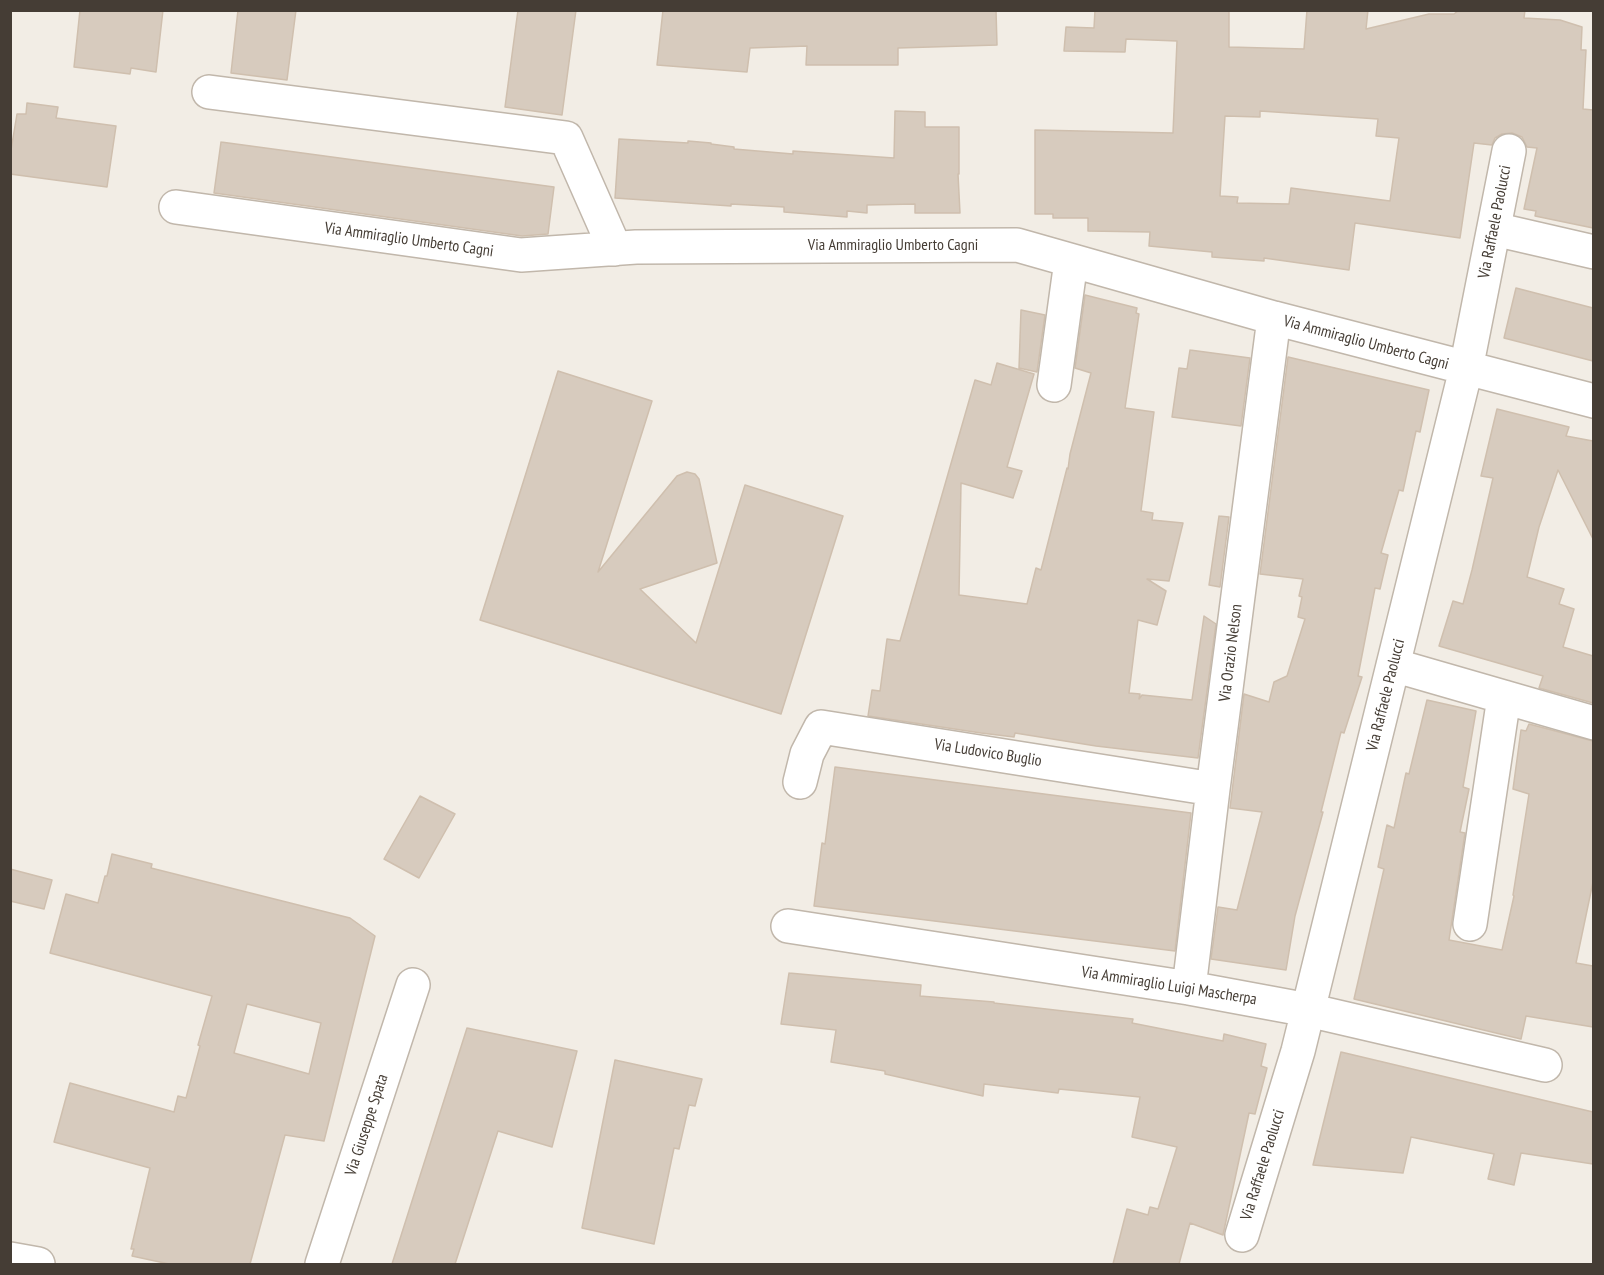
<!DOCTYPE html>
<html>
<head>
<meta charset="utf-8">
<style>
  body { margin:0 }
  #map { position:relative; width:1604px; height:1275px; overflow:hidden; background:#f2ede5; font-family:"PT Sans Narrow",sans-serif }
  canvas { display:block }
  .frame { position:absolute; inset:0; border:12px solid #453d35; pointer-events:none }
</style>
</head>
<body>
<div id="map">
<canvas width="1604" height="1275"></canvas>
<div class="frame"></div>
</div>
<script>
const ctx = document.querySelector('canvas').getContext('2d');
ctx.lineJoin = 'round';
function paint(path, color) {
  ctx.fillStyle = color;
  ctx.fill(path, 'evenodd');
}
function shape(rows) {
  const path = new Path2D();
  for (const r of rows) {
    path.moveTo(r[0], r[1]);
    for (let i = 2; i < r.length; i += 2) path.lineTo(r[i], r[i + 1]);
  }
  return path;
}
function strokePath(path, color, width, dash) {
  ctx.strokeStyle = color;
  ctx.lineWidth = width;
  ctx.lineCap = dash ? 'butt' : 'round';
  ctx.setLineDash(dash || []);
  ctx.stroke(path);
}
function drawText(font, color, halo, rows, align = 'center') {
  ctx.font = font + ' "PT Sans Narrow",sans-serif';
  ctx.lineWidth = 5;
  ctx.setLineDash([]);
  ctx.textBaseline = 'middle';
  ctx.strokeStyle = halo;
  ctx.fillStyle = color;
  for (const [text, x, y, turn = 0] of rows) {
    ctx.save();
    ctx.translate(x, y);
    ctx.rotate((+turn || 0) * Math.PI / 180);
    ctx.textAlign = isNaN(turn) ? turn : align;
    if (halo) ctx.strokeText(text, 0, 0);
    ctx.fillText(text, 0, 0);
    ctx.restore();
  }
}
const building = shape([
  [80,10,163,10,156,72,131,68,130,74,74,67,80,10],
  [238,10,296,10,287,80,231,73,238,10],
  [518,10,576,10,562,115,505,107,518,10],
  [663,10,996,10,997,45,898,48,898,65,806,65,807,46,750,48,747,72,657,65,663,10],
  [1095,10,1229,10,1229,47,1304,49,1307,10,1368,10,1366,29,1429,14,1454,14,1459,10,1525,10,1524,18,1560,20,1582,27,1581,50,1586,50,1583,109,1593,110,1593,228,1535,216,1536,211,1524,209,1537,148,1527,147,1522,137,1512,133,1502,134,1495,138,1492,145,1474,143,1460,238,1355,223,1349,270,1264,258,1264,261,1212,257,1212,252,1149,246,1150,232,1088,231,1088,218,1053,218,1053,214,1035,214,1035,130,1173,133,1177,41,1126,39,1125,52,1064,51,1066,27,1094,28,1095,10],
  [1260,111,1378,119,1376,136,1399,138,1390,201,1291,188,1289,204,1237,203,1238,197,1220,196,1225,116,1260,117,1260,111],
  [27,103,58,107,56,118,116,126,107,187,10,174,10,156,17,114,26,114,27,103],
  [895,111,925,112,925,127,959,127,959,174,958,174,960,213,915,213,915,204,867,205,867,213,847,211,847,217,784,212,784,207,731,204,731,206,615,198,619,139,688,143,688,141,711,143,711,144,734,147,734,149,793,154,793,151,894,158,895,111],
  [221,142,554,187,548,234,522,236,214,193,221,142],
  [1516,288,1593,308,1593,361,1504,338,1516,288],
  [1085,295,1137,308,1136,313,1139,314,1125,408,1154,412,1141,511,1153,513,1152,520,1183,523,1169,581,1147,579,1166,591,1157,625,1138,620,1129,693,1140,694,1139,699,1142,695,1192,700,1204,616,1216,624,1198,758,1096,746,1015,733,1014,737,981,733,868,716,872,690,880,691,887,639,900,641,975,380,991,385,997,363,1034,374,1007,467,1022,471,1013,498,961,483,959,595,1027,604,1036,568,1041,570,1067,468,1068,469,1070,454,1091,373,1075,368,1085,295],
  [1021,310,1045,315,1037,372,1019,368,1021,310],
  [1190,350,1250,358,1241,426,1172,417,1179,368,1187,369,1190,350],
  [1288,357,1429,390,1420,432,1416,431,1403,491,1399,490,1381,553,1388,555,1380,589,1375,588,1358,676,1362,677,1344,733,1341,732,1321,812,1323,812,1295,916,1286,970,1211,959,1218,907,1237,910,1262,812,1230,808,1244,694,1269,702,1274,682,1287,676,1305,619,1298,617,1302,597,1299,596,1303,579,1260,574,1288,357],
  [558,371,652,401,598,572,677,476,687,472,695,474,699,479,717,563,640,589,696,643,745,485,843,516,781,714,480,620,558,371],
  [1497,409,1569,427,1566,436,1593,441,1593,539,1558,470,1539,527,1527,577,1564,589,1559,604,1574,609,1563,647,1593,656,1593,703,1539,688,1543,676,1439,646,1453,601,1463,604,1472,570,1493,478,1481,476,1497,409],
  [1219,516,1229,517,1220,587,1209,585,1219,516],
  [1427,700,1476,711,1463,787,1469,789,1460,832,1465,833,1449,940,1502,950,1514,896,1513,895,1529,794,1513,789,1521,730,1526,731,1529,724,1593,741,1593,882,1576,963,1593,966,1593,1027,1526,1016,1521,1039,1354,999,1384,869,1378,867,1387,825,1394,828,1406,773,1409,774,1427,700],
  [835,767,1191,813,1175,951,814,906,822,843,825,844,835,767],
  [420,796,455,814,419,878,384,859,420,796],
  [112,854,152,864,151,868,350,918,375,936,324,1141,285,1135,250,1264,169,1264,132,1256,134,1249,131,1249,150,1168,54,1142,70,1083,174,1112,178,1096,186,1098,200,1046,198,1045,212,996,50,953,66,894,98,903,105,876,107,876,112,854],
  [247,1004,321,1023,309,1074,234,1053,247,1004],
  [10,869,52,880,44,909,10,901,10,869],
  [789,973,921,985,920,996,994,1002,994,1003,1133,1019,1132,1023,1223,1041,1224,1034,1266,1044,1261,1066,1267,1068,1255,1114,1249,1113,1223,1235,1190,1223,1179,1264,1113,1264,1127,1209,1148,1215,1150,1207,1158,1209,1177,1147,1132,1137,1140,1097,1059,1089,1058,1093,984,1084,983,1096,885,1074,885,1071,831,1062,836,1030,781,1024,789,973],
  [467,1028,577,1051,552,1147,498,1131,455,1264,392,1264,467,1028],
  [1341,1052,1593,1112,1593,1164,1521,1153,1514,1185,1488,1179,1494,1154,1411,1137,1403,1173,1313,1165,1341,1052],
  [615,1060,702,1079,695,1106,689,1105,679,1149,674,1148,654,1244,582,1228,615,1060]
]);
const street = shape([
  [209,92,566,138,615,249],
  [176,207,521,255,636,247,1017,245,1274,318,1594,401],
  [1494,229,1594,252],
  [1054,385,1071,261],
  [1393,665,1594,723],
  [800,782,807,754,821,727,1213,789],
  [1470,924,1504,697],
  [788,926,1189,988,1308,1010,1545,1065],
  [1189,988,1213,789,1274,318],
  [1242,1235,1298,1051,1466,369,1509,151],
  [10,1259,38,1264],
  [322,1264,413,985]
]);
const streetNames = [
  ["Via Raffaele Paolucci",1495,222,-79],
  ["Via Ammiraglio Umberto Cagni",409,240,8],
  ["Via Ammiraglio Umberto Cagni",893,245],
  ["Via Ammiraglio Umberto Cagni",1366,343,15],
  ["Via Orazio Nelson",1231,653,-83],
  ["Via Raffaele Paolucci",1386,695,-76],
  ["Via Ludovico Buglio",988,753,9],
  ["Via Ammiraglio Luigi Mascherpa",1169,986,9],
  ["Via Giuseppe Spata",367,1125,-72],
  ["Via Raffaele Paolucci",1263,1165,-73]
];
paint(building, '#d7cbbe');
strokePath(building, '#cfbfae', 1.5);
strokePath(street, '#c1b7ab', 36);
strokePath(street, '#fff', 33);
drawText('16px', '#453d35', '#fff', streetNames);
</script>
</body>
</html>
